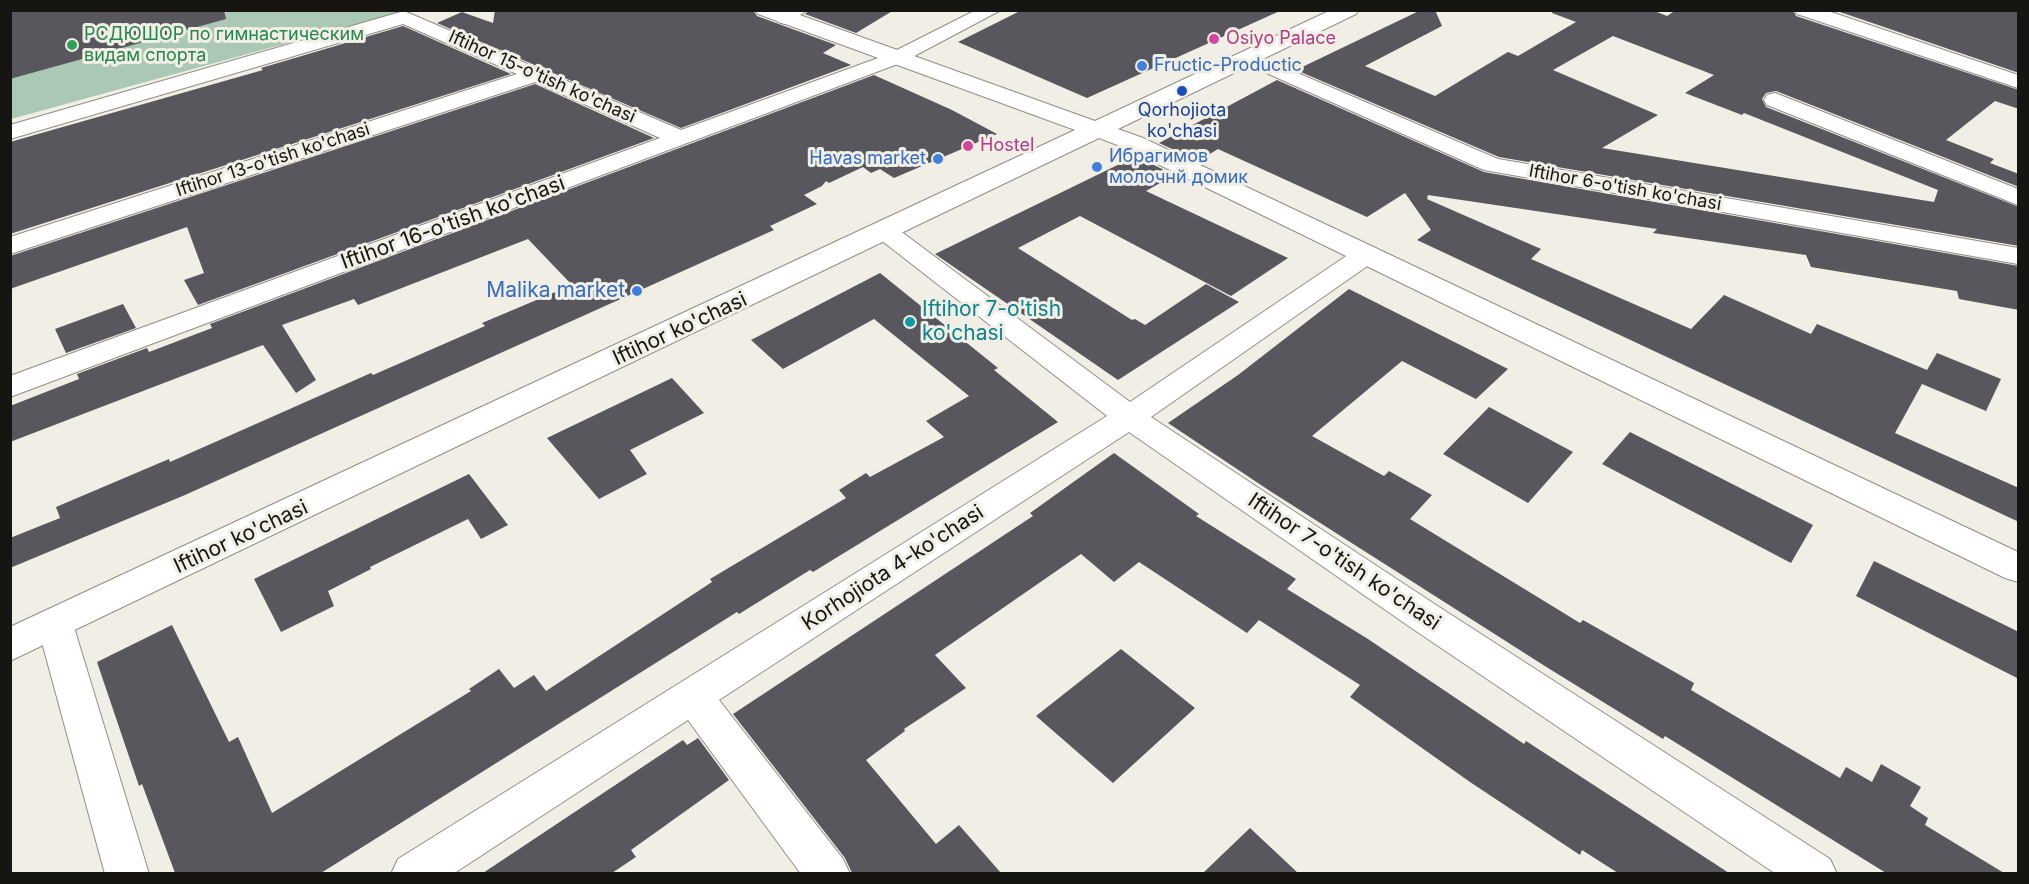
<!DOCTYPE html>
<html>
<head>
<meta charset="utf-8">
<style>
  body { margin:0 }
  #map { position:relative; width:2029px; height:884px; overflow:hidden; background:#f0eee5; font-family:Inter,sans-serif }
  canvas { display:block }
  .frame { position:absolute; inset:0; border:12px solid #161512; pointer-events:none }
</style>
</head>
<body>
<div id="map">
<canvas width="2029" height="884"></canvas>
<div class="frame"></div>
</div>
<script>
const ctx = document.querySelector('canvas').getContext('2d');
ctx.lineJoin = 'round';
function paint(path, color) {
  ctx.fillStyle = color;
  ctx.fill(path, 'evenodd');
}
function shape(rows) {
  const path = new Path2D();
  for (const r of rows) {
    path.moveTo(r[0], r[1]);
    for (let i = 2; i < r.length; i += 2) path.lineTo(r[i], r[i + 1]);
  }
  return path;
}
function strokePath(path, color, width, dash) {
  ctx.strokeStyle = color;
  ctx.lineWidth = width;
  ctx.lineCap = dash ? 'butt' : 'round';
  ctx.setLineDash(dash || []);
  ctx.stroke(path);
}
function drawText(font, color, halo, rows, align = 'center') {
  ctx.font = font + ' Inter,sans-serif';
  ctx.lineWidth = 6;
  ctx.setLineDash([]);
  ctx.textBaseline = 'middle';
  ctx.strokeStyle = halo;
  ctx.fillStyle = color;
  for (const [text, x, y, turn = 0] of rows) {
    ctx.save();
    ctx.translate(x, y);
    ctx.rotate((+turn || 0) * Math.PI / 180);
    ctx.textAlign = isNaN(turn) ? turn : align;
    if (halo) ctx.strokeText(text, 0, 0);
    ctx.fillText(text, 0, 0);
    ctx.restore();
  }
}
const green = shape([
  [11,11,404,11,11,119]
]);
const building = shape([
  [10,10,224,10,226,19,10,79],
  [495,10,753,10,757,16,836,45,823,53,851,65,681,128,437,23,462,12,493,23],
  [810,10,894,10,856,33,805,14],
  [1022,10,1282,10,1087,98,958,42],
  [1421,10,1435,10,1442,26,1365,66,1435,96,1508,52,1518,56,1576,22,1552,13,1553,10,1659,10,1657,12,1667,16,1676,10,1793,10,1796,16,2019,90,2019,109,1995,101,1946,140,1994,159,1990,163,2019,174,2019,187,1776,91,1766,93,1762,99,1766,107,2019,207,2019,246,1499,157,1296,70],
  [1613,36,1714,75,1685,93,1742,115,1744,113,1938,190,1934,202,1602,148,1658,115,1553,70],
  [1834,10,2019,10,2019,73],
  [403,26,511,74,10,234,10,142,263,70,261,68],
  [874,75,952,110,997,134,894,178,880,169,871,173,863,167,829,183,826,181,822,186,804,195,817,204,770,226,774,230,185,495,10,568,10,538,60,518,56,507,169,459,170,462,371,373,373,375,485,326,482,323,572,285,528,239,358,305,354,299,282,325,316,380,296,393,263,345,10,442,10,406,79,379,77,374,147,348,149,352,212,328,210,324],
  [1277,80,1484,172,2019,266,2019,310,1959,299,1957,291,1811,267,1806,255,1653,233,1657,229,1428,195,1427,199,1541,249,1531,259,1691,329,1724,295,1811,334,1817,324,1927,370,1937,353,2001,379,1986,411,1922,384,1895,433,2019,488,2019,522,1417,240,1431,230,1405,193,1367,217,1218,149,1198,161,1159,143],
  [535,84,654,138,198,305,184,280,204,273,187,227,10,289,10,256],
  [1136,156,1174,175,1146,191,1288,258,1231,296,1080,216,1018,248,1132,320,1135,319,1145,325,1206,284,1239,302,1118,380,935,254],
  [880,273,998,368,994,370,1058,422,813,572,810,570,739,614,737,612,321,873,175,873,142,784,139,786,97,662,172,625,229,742,238,737,272,813,471,691,469,689,499,669,514,688,534,675,546,691,712,582,710,579,846,498,839,490,866,473,870,477,944,437,926,421,969,396,874,319,783,369,751,340],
  [1349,289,1508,369,1476,399,1402,361,1312,436,1384,476,1389,471,1432,495,1410,519,1580,623,1583,620,1694,683,1691,690,1840,778,1846,767,1872,782,1881,764,1921,787,1910,806,1928,818,1925,825,2004,873,1886,873,1665,736,1663,739,1548,668,1270,491,1168,423,1238,375],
  [123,304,136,328,66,353,55,329],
  [672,378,704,413,630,450,647,474,599,499,547,438],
  [1489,407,1573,452,1528,503,1443,454],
  [1630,432,1813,525,1791,563,1602,464],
  [1114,453,1199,514,1196,516,1296,579,1287,589,1368,639,1524,744,1526,741,1729,873,1618,873,1582,850,1580,855,1470,782,1350,697,1360,685,1259,620,1247,633,1139,562,1114,582,1081,554,935,655,966,688,904,729,905,731,866,760,936,844,959,825,1001,873,852,873,845,858,733,714,1033,516,1030,513],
  [469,474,508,525,481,539,468,519,370,567,371,569,328,591,334,606,281,632,254,579],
  [1874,561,2019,632,2019,679,1856,596],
  [1121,649,1195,708,1113,783,1036,716],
  [698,738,729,780,631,850,636,857,612,873,483,873,683,740,687,745],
  [1250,828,1298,873,1203,873]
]);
const street = shape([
  [784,10,808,10,785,24,778,22,775,18,784,10],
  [976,10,1001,10,903,62,10,397,10,376,660,138,535,82,10,254,10,237,517,74,403,24,10,139,10,125,404,11,681,130,889,54,976,10],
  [1795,10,1825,10,2018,75,2018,88,1797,14,1795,10],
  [1251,53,1498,159,2018,248,2018,264,1484,170,1244,63,1241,59,1244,55,1251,53],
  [1775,93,2018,189,2018,205,1767,105,1764,100,1767,95,1775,93],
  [886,224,895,227,1130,402,1358,248,1367,246,1376,248,1380,254,1376,260,1151,417,1436,605,1830,859,1837,874,1776,874,1410,627,1129,432,719,700,843,859,850,874,801,874,688,720,453,874,391,874,398,859,1107,416,877,237,873,232,877,227,886,224],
  [55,609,68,613,73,624,149,874,105,874,37,624,42,613,55,609]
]);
const secondary = shape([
  [755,10,786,10,1095,121,1331,10,1359,10,1356,14,1118,129,1143,138,2018,552,2018,582,2005,578,1125,148,1099,138,10,661,10,627,1075,130,758,14,755,10]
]);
const markers = [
  [1214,39,6,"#d1479c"],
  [72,45,6,"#2e9e5b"],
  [1142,66,6,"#3f7fe0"],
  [1182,91,6,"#1a4fb4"],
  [968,146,6,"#d1479c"],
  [938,159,6,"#3f7fe0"],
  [1097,167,6,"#3f7fe0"],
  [637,291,6,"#3f7fe0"],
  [910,322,6,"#0f9aa8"]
];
const farLeisurenames = [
  ["РСДЮШОР по гимнастическим",84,35],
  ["видам спорта",84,56]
];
const farHotelnames = [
  ["Osiyo Palace",1226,39],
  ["Hostel",980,146]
];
const farShopnames = [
  ["Fructic-Productic",1154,66],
  ["Ибрагимов",1109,157],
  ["молочнй домик",1109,178],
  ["Havas market",926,159,"right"]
];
const farStreetnames = [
  ["Iftihor 15-o'tish ko'chasi",542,77,24],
  ["Iftihor 13-o'tish ko'chasi",273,160,-18],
  ["Iftihor 6-o'tish ko'chasi",1625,188,10]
];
const farTransitnames = [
  ["Qorhojiota",1182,111],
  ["ko'chasi",1182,132]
];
const streetNames = [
  ["Iftihor 16-o'tish ko'chasi",453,223,-20],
  ["Iftihor ko'chasi",680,329,-25],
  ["Iftihor ko'chasi",241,537,-25],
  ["Iftihor 7-o'tish ko'chasi",1344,562,34],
  ["Korhojiota 4-ko'chasi",893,568,-33]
];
const shopNames = [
  ["Malika market",625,291]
];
const cultureNames = [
  ["Iftihor 7-o'tish",922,310],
  ["ko'chasi",922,334]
];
paint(green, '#aac8b4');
paint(building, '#58575e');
strokePath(street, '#918e87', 2);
strokePath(secondary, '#918e87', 2);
paint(street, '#fff');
paint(secondary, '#fff');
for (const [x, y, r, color] of markers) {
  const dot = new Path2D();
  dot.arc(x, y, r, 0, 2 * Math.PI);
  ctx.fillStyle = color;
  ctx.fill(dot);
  strokePath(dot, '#f0eee5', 2);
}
drawText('18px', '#27864d', '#f0eee5', farLeisurenames, 'left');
drawText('18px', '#b23c85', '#f0eee5', farHotelnames, 'left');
drawText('18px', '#366cbe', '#f0eee5', farShopnames, 'left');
drawText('18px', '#161512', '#f0eee5', farStreetnames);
drawText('18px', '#164399', '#f0eee5', farTransitnames);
drawText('21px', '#161512', '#f0eee5', streetNames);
drawText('21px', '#366cbe', '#f0eee5', shopNames, 'right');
drawText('21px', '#0d838f', '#f0eee5', cultureNames, 'left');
</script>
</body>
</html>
